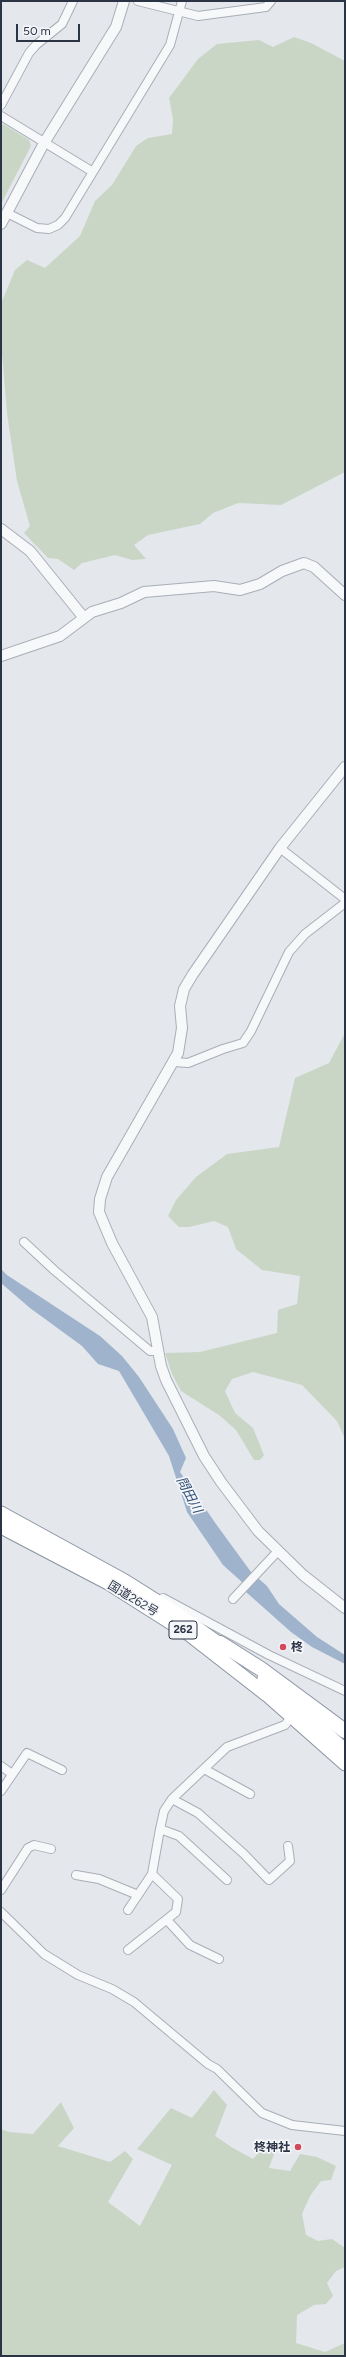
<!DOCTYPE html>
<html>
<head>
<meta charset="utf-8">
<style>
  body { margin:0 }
  #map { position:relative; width:346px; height:2357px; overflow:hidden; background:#e4e7ec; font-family:Figtree,sans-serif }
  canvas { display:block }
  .frame { position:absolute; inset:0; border:2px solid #2b3445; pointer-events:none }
  .scale { position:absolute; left:16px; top:24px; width:64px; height:18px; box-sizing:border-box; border:2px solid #2b3445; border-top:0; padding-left:5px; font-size:12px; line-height:14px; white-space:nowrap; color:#2b3445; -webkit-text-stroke:3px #f4f6f9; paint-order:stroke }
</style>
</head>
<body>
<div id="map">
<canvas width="346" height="2357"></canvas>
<div class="frame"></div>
<div class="scale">50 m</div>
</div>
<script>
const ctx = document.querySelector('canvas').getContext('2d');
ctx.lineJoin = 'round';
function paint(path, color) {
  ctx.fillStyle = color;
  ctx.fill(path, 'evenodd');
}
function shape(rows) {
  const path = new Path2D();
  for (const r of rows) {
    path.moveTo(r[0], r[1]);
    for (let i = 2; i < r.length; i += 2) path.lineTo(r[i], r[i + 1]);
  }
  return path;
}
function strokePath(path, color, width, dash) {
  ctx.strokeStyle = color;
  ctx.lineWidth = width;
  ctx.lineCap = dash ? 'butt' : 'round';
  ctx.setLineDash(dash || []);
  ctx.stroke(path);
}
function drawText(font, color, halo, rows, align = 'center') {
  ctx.font = font + ' Figtree,"Noto Sans JP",sans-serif';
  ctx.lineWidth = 3.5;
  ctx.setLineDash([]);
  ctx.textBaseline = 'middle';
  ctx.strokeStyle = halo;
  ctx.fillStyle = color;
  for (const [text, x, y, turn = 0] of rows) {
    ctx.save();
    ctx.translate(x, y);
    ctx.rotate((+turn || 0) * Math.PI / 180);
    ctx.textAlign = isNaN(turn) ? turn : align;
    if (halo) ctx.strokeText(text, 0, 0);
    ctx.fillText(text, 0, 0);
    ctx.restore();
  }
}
const green = shape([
  [294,37,311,43,345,61,345,472,281,505,238,503,213,513,200,524,148,535,134,545,146,559,132,560,115,555,82,563,74,570,58,559,48,558,24,533,30,526,17,481,7,413,1,341,2,301,15,270,27,260,45,268,80,236,95,201,112,185,136,146,148,138,172,134,173,119,169,98,198,59,217,44,259,40,273,47],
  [3,124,29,140,31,146,1,204,1,127],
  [345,1033,345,1439,337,1421,302,1385,253,1372,232,1379,225,1391,235,1413,253,1428,264,1455,260,1460,254,1460,236,1430,219,1415,181,1391,172,1374,165,1353,200,1352,277,1333,278,1310,297,1304,300,1276,262,1270,236,1249,228,1227,214,1221,189,1227,179,1227,168,1216,176,1200,196,1177,227,1154,279,1147,295,1078,329,1063],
  [214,2090,227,2105,215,2136,233,2148,253,2159,263,2148,275,2151,269,2168,290,2171,300,2154,317,2157,336,2166,331,2180,321,2181,310,2196,302,2214,306,2235,318,2241,332,2239,345,2248,345,2267,336,2271,327,2283,333,2296,326,2304,314,2305,297,2315,296,2343,325,2352,345,2343,345,2356,1,2356,1,2129,9,2132,33,2134,61,2102,74,2128,58,2146,110,2162,125,2151,133,2159,108,2202,140,2226,172,2165,137,2149,171,2108,192,2118]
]);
const water = shape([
  [1,1269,7,1275,100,1336,122,1356,139,1377,173,1429,186,1458,180,1472,216,1524,251,1572,267,1586,279,1604,317,1637,345,1655,345,1664,312,1647,291,1632,246,1592,243,1583,223,1565,187,1512,169,1456,119,1371,98,1364,82,1346,30,1308,1,1283]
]);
const minor = shape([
  [138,1,198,16,266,7,271,1],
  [1,105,29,53,36,45,62,24,73,1],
  [1,116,93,172],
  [7,213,37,228,49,229,58,225,65,218,170,45,182,1],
  [280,848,345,899],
  [174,1062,188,1063,223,1049,243,1043,251,1031,289,952,305,934,345,903],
  [24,1242,54,1270,150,1351,158,1351],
  [163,1598,269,1655,345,1691],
  [233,1599,278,1551],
  [1,1766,12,1774],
  [204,1769,250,1794],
  [1,1791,27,1753,62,1770],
  [172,1799,227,1747,285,1725,292,1716],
  [76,1875,99,1879,138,1895,152,1874,160,1829],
  [227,1880,179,1836,160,1829,164,1811,172,1799,198,1813,244,1854,269,1880,290,1861,288,1846],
  [1,1890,28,1848,34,1845,51,1849],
  [128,1910,138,1895],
  [1,1912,44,1954,78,1975,112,1989,134,2002,208,2064,217,2069,262,2113,292,2125,345,2131],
  [167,1920,190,1945,219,1959],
  [128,1950,176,1912,178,1899,152,1874]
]);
const tertiary = shape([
  [1,224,44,143,116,27,124,1],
  [1,529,30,551,84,618],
  [1,656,60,636,92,612,121,603,144,592,214,586,240,590,260,584,282,571,304,563,314,567,345,595],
  [345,767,280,848,193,974,184,989,180,1006,182,1028,178,1053,107,1177,100,1199,99,1212,112,1243,152,1317,161,1366,166,1380,204,1456,221,1482,258,1531,303,1575,345,1608]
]);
const trunk = shape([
  [1,1513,125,1581,179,1615,228,1650],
  [1,1527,108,1583,190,1635,267,1695,345,1764],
  [264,1678,345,1750]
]);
const motorway = shape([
  [220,1643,261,1669,345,1731]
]);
const markers = [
  [283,1647,4,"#d1495b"],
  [298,2147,4,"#d1495b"]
];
const shields = [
  [183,1630,28]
];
const shieldNames = [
  ["262",183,1630]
];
const streetNames = [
  ["国道262号",133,1599,31]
];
const poiNames = [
  ["柊",291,1647],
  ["柊神社",290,2147,"right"]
];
const waterNames = [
  ["問田川",189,1495,62]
];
paint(green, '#c9d6c5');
paint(water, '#9fb4cc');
strokePath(minor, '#a9aeb7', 10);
strokePath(tertiary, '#a9aeb7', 12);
strokePath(trunk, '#8b94a3', 15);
strokePath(motorway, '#8b94a3', 16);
strokePath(minor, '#f7f8fa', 8);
strokePath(tertiary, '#f7f8fa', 10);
strokePath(trunk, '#fff', 13);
strokePath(motorway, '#fff', 14);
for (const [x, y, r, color] of markers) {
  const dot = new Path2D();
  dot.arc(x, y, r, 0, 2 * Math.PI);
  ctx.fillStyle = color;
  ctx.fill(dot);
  strokePath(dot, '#f4f6f9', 1.5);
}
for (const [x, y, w] of shields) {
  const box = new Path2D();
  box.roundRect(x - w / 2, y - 9, w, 18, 3);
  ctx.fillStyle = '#f4f6f9';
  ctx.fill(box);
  strokePath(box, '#2b3445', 1);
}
drawText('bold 11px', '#2b3445', null, shieldNames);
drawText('12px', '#2b3445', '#f4f6f9', streetNames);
drawText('bold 12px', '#2b3445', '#f4f6f9', poiNames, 'left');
drawText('italic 13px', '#34527a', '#f4f6f9', waterNames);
</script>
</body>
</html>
